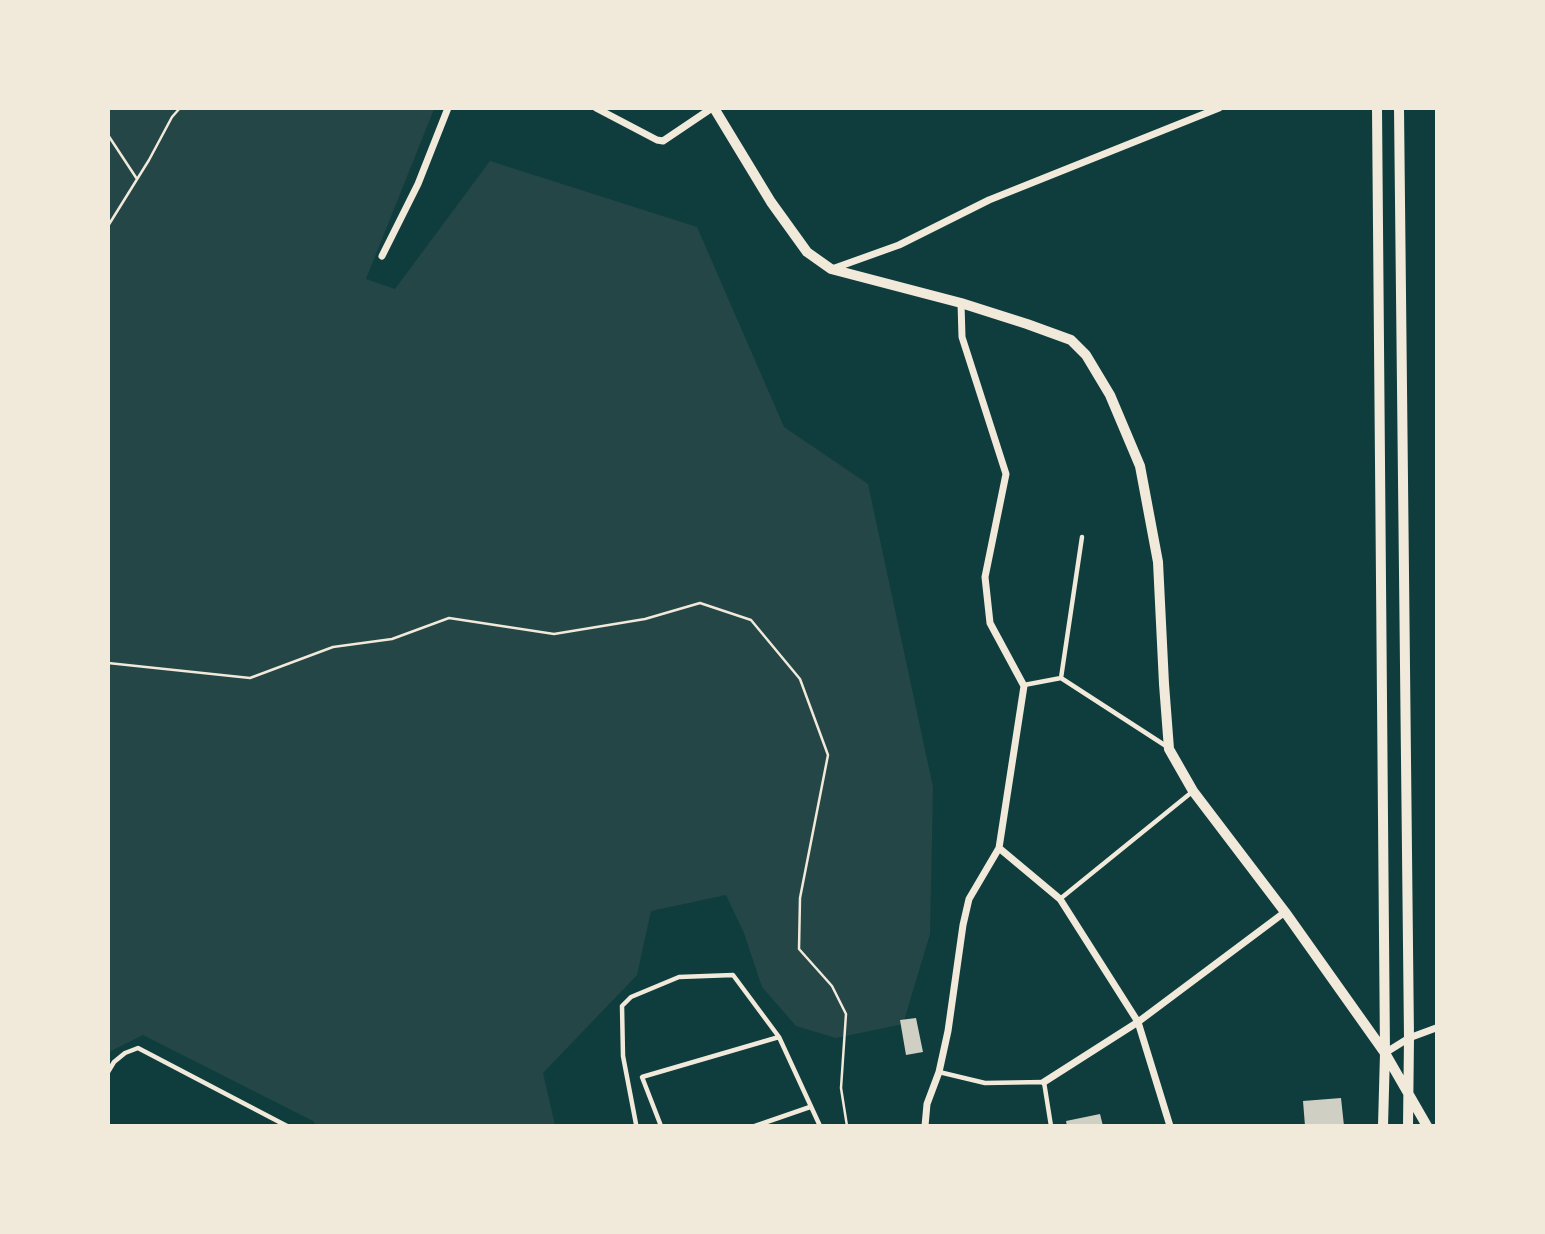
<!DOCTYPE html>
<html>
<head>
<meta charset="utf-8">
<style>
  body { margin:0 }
  #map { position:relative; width:1545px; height:1234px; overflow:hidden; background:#0f3d3e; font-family:"Sofia Sans Condensed",sans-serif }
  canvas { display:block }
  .frame { position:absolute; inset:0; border:110px solid #f1e9da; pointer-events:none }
</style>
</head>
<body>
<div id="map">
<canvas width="1545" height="1234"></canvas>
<div class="frame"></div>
</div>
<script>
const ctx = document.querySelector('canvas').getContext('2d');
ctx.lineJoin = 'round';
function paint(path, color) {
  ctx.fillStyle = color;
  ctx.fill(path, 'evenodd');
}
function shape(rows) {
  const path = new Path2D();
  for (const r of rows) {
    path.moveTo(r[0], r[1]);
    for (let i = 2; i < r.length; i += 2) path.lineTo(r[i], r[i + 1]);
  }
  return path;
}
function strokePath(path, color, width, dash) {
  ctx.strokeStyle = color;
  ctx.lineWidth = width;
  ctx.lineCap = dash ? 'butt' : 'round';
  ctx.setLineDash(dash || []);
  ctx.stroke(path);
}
const green = shape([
  [109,109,434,109,366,279,395,289,490,161,697,227,784,427,868,484,933,787,930,934,903,1024,836,1038,796,1026,762,987,744,933,726,895,651,911,637,975,543,1073,555,1125,316,1125,313,1121,143,1035,109,1052]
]);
const building = shape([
  [916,1018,923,1052,906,1055,900,1020],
  [1341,1098,1344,1126,1305,1126,1303,1101],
  [1100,1114,1103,1126,1067,1126,1066,1121]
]);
const path = shape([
  [108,135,137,179],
  [108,226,149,160,172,117,180,108],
  [108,663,250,678,333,647,392,639,449,618,554,634,645,619,700,603,751,620,800,679,828,755,800,898,799,949,832,986,846,1014,841,1088,847,1126]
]);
const service = shape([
  [1061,678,1082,537],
  [1024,685,1061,678,1166,746],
  [1060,899,1192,792],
  [108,1072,114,1062,125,1053,138,1048,287,1126],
  [939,1072,985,1083,1044,1082,1051,1126],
  [636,1124,623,1056,622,1006,631,997,679,977,733,975,779,1037,820,1126],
  [661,1126,642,1077,779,1037],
  [755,1126,810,1107]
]);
const minor = shape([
  [596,108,657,140,663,141,712,108],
  [382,256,418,184,448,108],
  [832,269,899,245,989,200,1219,108],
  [999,848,1060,899,1138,1022,1170,1126],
  [1385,1053,1409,1038,1436,1028],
  [1044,1082,1138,1022,1285,912],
  [925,1126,927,1104,939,1072,948,1031,963,925,969,899,999,848,1024,686,990,623,985,577,1006,474,962,337,961,303]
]);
const tertiary = shape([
  [714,108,771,202,807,252,831,269,961,303,1027,324,1071,340,1086,355,1110,395,1140,466,1158,562,1164,684,1169,749,1193,791,1285,912,1385,1053,1427,1126],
  [1377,108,1385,1053,1383,1126],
  [1399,108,1409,1038,1408,1126]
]);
paint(green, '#244646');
paint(building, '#cfcfc3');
strokePath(path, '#f1e9da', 2.5);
strokePath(service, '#f1e9da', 4.5);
strokePath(minor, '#f1e9da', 7);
strokePath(tertiary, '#f1e9da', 10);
</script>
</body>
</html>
